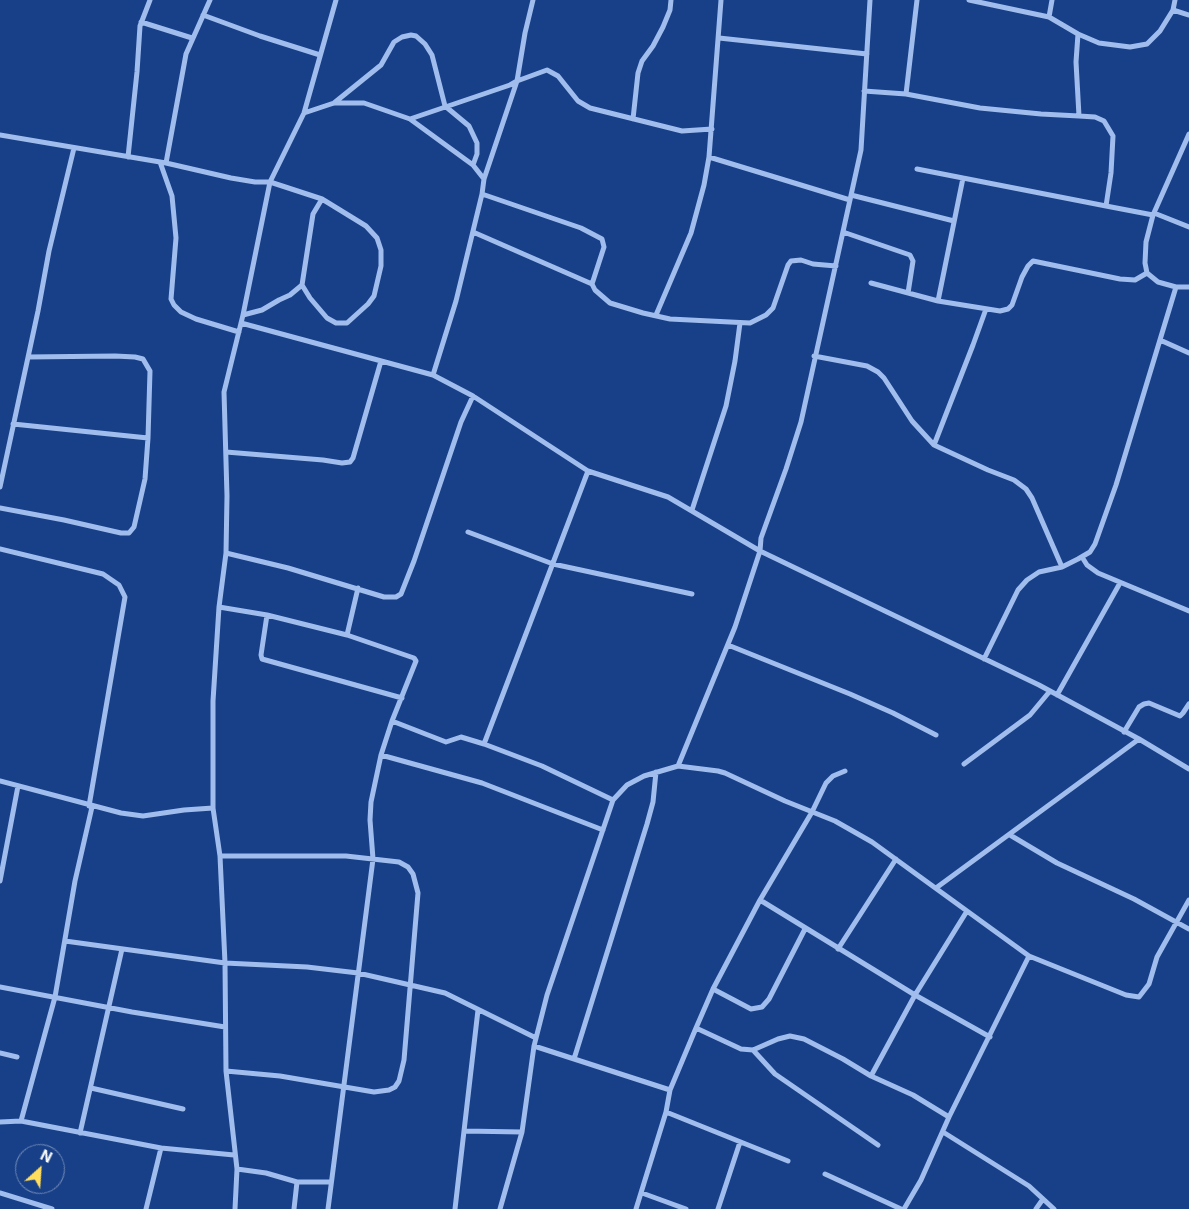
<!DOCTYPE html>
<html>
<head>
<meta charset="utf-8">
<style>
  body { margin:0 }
  #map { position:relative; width:1189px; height:1209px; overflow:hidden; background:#184088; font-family:Inter,sans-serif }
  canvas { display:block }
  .north { position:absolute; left:15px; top:1144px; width:50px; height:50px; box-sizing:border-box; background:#184088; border:1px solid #748cb8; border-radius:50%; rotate:26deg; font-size:14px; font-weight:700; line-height:20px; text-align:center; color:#fff }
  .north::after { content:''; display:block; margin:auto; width:18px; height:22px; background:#ffdd5d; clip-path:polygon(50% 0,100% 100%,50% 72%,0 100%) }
</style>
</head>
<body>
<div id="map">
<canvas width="1189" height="1209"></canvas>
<div class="north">N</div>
</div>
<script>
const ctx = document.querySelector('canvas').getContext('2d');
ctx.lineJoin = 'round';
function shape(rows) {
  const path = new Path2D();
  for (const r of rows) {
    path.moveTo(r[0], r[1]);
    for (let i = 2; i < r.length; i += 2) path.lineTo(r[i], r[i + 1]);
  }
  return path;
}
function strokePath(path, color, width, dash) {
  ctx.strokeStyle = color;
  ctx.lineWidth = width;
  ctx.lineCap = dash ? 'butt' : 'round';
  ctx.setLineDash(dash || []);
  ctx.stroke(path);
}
const street = shape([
  [969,0,1049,17,1078,34,1099,43,1130,47,1147,44,1160,31,1173,10,1175,0],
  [1173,10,1189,15],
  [203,15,260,36,320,55],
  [1049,17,1052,0],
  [141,22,192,38],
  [1078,34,1076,62,1079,116,1095,117,1104,121,1113,136,1111,173,1106,206,1153,215,1146,242,1145,263,1147,273,1158,282,1176,287,1189,287],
  [719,38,867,54],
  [517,81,547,70,558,76,578,101,590,108,682,131,712,129],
  [517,81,525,33,533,0],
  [864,91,906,94,980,108,1041,114,1079,116],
  [906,94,917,0],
  [334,103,381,65,394,42,402,37,411,35,416,36,425,44,432,55,445,106,469,126,477,143,477,154,473,165],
  [304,113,334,103,364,103,410,119,473,165,484,179],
  [410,119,510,85,517,81,484,179,482,194,456,301,433,375],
  [633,119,638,73,642,61,653,46,663,27,670,10,671,0],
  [0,135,166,163,231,178,255,182,270,182,322,199,366,226,377,238,381,250,381,266,374,296,368,304,347,323,336,323,327,318,310,298,302,285,290,295,279,300,262,310,243,315],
  [128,157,137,72,140,26,150,0],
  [709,157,850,200],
  [160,162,172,196,176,238,171,299,174,305,181,312,196,319,239,332],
  [166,163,186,54,210,0],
  [917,169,1106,206],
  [482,194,581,228,602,239,604,247,592,284,595,290,610,303,643,313,670,319,750,323,766,315,773,308,788,265,791,261,801,260,813,264,836,266],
  [851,195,954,221],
  [1154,213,1189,227],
  [1153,215,1189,134],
  [473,232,592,284],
  [843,232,910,255,913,261,908,293],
  [871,283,938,301,1000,311,1008,309,1012,305,1022,277,1028,266,1033,261,1120,279,1135,280,1147,273],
  [302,285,313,214,322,199],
  [938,301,963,178],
  [656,315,691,233,704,185,709,157,721,0],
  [241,323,433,375,473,396,588,471,484,744],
  [1160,340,1189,353],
  [814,356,867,366,878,372,884,378,912,421,934,445,988,470,1014,480,1026,489,1032,498,1062,567],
  [28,357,115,356,135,357,143,359,150,371,148,438],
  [934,445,973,345,986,309],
  [226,452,323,460,342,463,350,462,353,458,381,361],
  [588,471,668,497,760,551,1039,685,1139,739,1189,769],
  [0,487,38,311,49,251,74,148],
  [0,508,64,520,121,533,129,533,134,527,145,479,148,438,13,424],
  [692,510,726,406,735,361,740,323],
  [468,532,553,564,692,594],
  [0,549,103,574,119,585,125,597,89,806],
  [226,553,288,568,384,597,396,597,401,594,414,561,461,422,473,396],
  [1082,557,1087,565,1098,573,1189,611],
  [358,588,347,635,411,657,414,658,416,661,392,721,446,742,461,737,484,744,542,766,613,800,627,785,644,776,678,766,735,627,760,551,761,538,786,469,801,422,861,150,870,0],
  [219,607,267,615,347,635],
  [267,615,261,655,262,659,402,698],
  [728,645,850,694,893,713,936,735],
  [984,659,1018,590,1027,580,1039,572,1062,567,1078,559,1090,552,1095,544,1116,485,1176,287],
  [1057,695,1120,583],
  [1124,732,1139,707,1144,704,1149,703,1180,716,1183,713,1189,704],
  [381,755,482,783,603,830],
  [964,764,1030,715,1050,691],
  [678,766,718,771,725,773,785,801,835,821,872,842,967,911,915,995,871,1076],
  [0,781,121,813,143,816,184,810,213,808],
  [1010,835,1057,863,1134,899,1189,929],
  [220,856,346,856,399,862,408,867,413,874,418,893,404,1060,399,1081,395,1087,389,1090,374,1092,280,1076,226,1071],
  [0,881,18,786],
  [936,888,1139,739],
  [760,900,915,995,990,1037],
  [967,911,1029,956],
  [65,941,225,963,307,967,358,973,445,993,536,1038],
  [838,949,896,859],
  [0,987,132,1012,225,1027],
  [713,989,751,1009,762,1007,769,999,805,929],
  [696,1028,713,989,760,900,812,812,826,783,833,776,845,771],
  [534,1046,670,1090],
  [753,1050,775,1074,878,1145],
  [0,1053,17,1057],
  [574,1059,647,824,653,802,656,772],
  [91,1088,183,1109],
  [666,1112,788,1161],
  [21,1121,55,997,75,881,92,807],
  [0,1122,21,1121,161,1148,234,1155],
  [464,1131,478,1010],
  [943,1132,1029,1186,1054,1209],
  [80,1133,122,949],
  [237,1169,266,1173,297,1182,330,1182],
  [825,1174,901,1209],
  [0,1193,52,1209],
  [642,1193,686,1209],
  [146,1209,161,1148],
  [235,1209,237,1169,226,1071,225,963,220,856,213,808,213,701,219,607,226,553,227,496,224,392,243,315,270,182,304,113,336,0],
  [294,1209,297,1182],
  [328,1209,373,859,370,820,371,802,381,755,392,721],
  [455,1209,464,1131,522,1132],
  [500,1209,522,1132,534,1046,547,995,613,800],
  [636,1209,666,1112,670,1090,696,1028,741,1049,753,1050,778,1039,790,1036,804,1039,843,1059,871,1076,913,1095,949,1117],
  [718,1209,740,1142],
  [904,1209,921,1180,949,1117,1029,956,1126,995,1139,997,1149,984,1157,957,1189,900],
  [1036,1209,1043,1199]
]);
strokePath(street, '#a0bded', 5);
</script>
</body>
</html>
